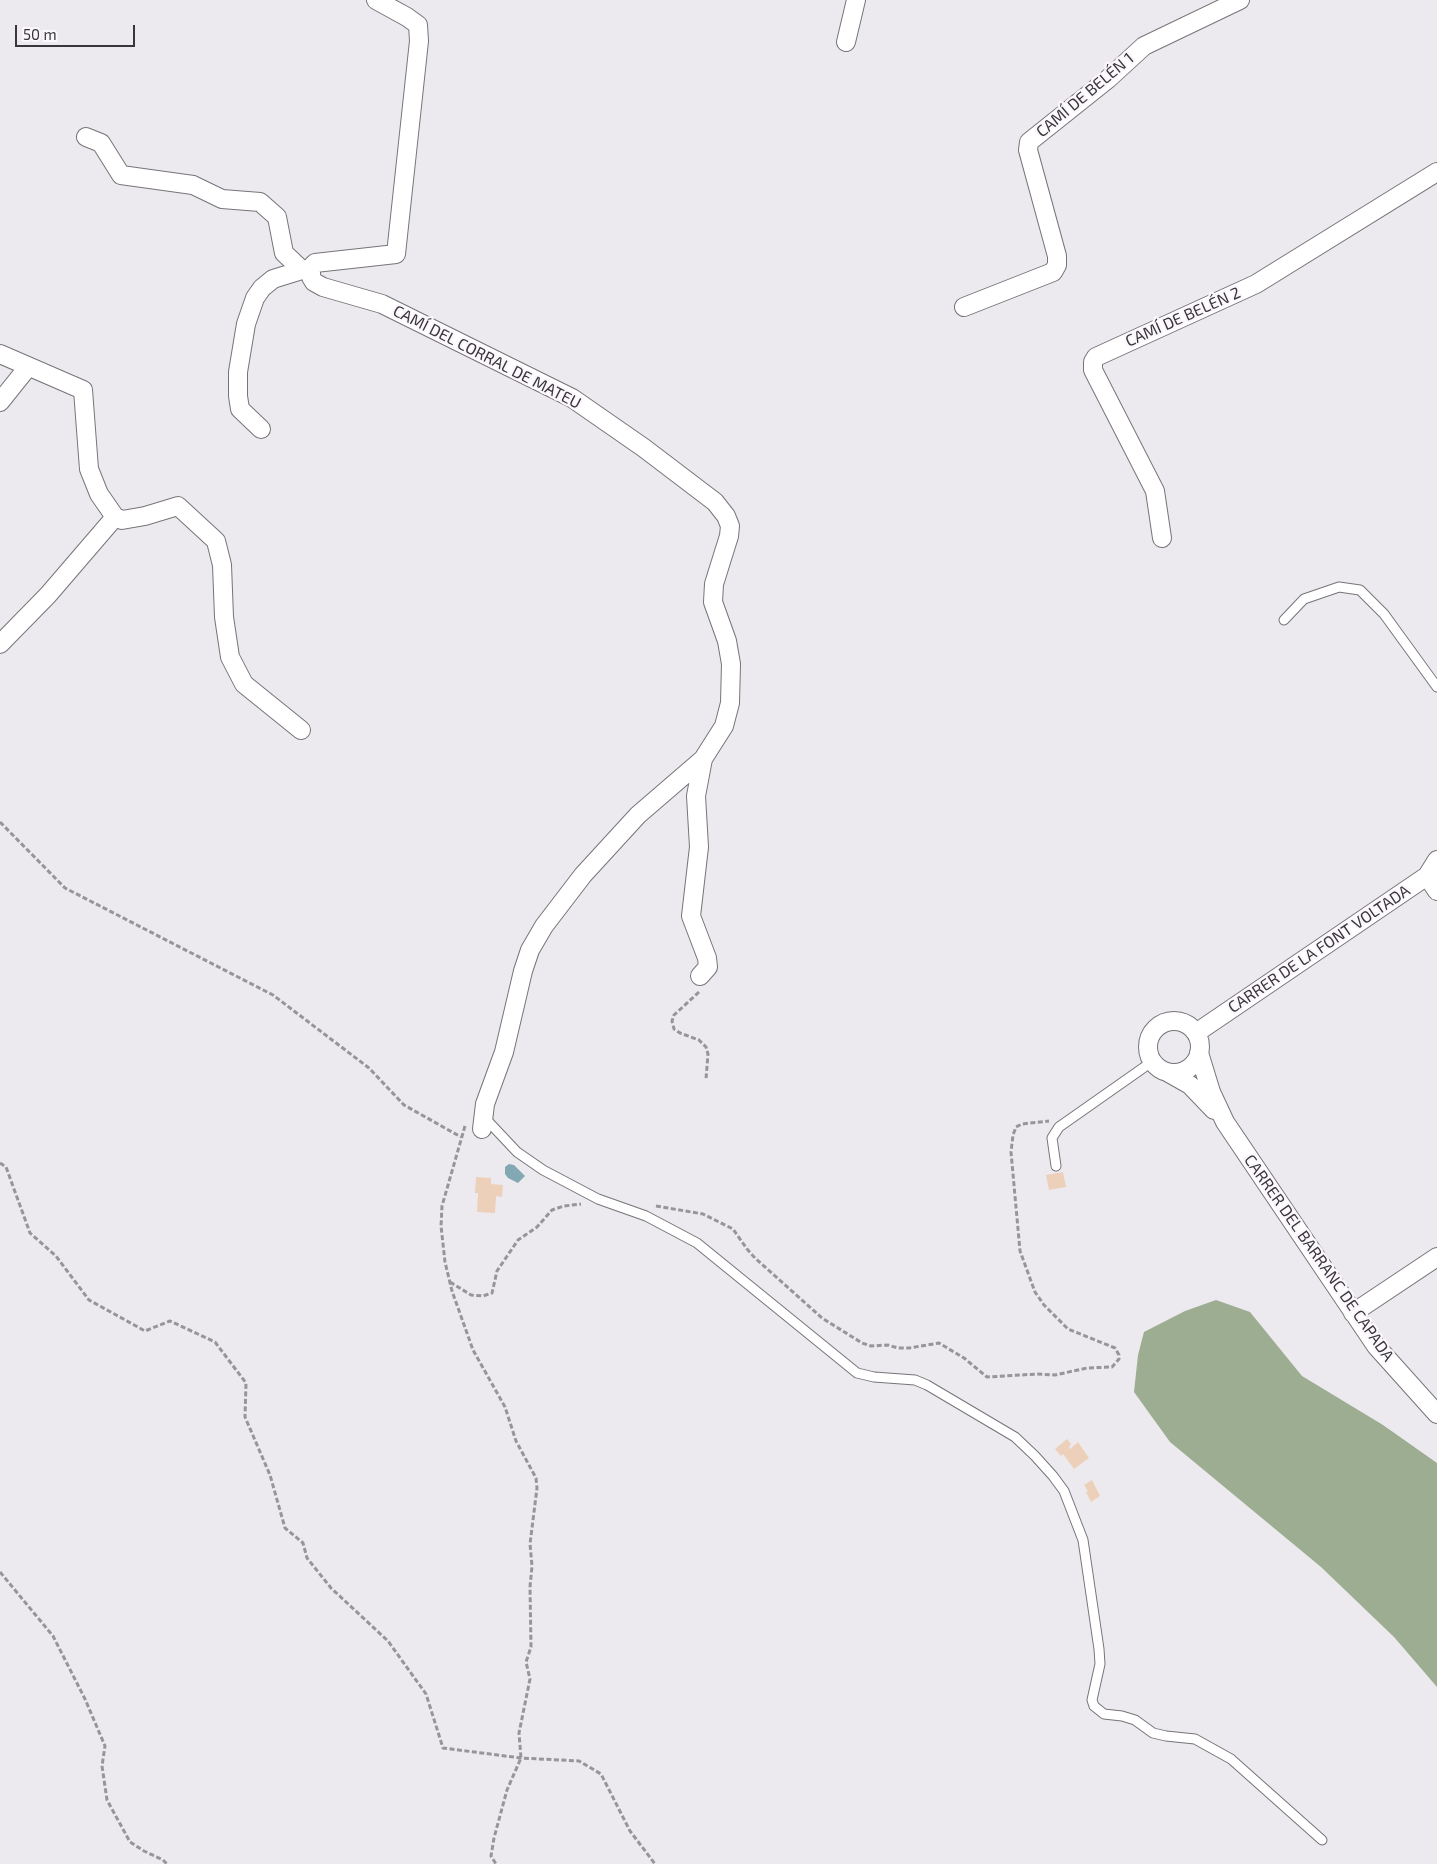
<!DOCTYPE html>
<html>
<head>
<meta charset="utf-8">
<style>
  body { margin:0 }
  #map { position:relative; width:1437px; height:1864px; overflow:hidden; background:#edeaef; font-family:"Exo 2",sans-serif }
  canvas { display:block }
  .scale { position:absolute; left:15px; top:25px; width:120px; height:22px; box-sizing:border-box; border:2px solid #383639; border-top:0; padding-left:6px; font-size:15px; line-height:18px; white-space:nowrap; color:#383639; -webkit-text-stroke:4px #fbf7fd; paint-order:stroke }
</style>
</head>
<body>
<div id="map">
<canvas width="1437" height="1864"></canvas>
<div class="scale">50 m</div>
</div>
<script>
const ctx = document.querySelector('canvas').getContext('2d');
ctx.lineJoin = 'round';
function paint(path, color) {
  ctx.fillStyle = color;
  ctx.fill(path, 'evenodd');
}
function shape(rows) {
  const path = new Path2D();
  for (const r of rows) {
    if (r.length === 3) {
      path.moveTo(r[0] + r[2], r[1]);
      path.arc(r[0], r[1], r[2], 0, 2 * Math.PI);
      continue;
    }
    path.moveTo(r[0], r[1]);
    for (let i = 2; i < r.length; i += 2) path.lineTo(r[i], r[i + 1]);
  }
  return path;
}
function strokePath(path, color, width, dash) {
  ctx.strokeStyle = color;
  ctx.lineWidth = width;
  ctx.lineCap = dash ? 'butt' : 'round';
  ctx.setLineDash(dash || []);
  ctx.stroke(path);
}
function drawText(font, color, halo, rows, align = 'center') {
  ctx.font = font + ' "Exo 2",sans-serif';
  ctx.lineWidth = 4.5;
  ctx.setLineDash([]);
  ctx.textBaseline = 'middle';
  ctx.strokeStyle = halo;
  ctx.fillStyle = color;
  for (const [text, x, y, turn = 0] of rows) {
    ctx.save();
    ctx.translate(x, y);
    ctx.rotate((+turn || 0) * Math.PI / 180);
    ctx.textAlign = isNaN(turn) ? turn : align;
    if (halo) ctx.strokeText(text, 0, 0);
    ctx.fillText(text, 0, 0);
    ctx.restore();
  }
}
const forest = shape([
  [1216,1300,1250,1312,1302,1376,1383,1425,1437,1463,1437,1687,1394,1637,1321,1567,1170,1442,1134,1392,1138,1355,1144,1332,1185,1311]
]);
const water = shape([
  [509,1164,514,1165,525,1176,518,1183,508,1178,505,1174,505,1167]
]);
const building = shape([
  [1063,1172,1066,1187,1049,1190,1046,1175],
  [476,1177,491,1178,491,1184,503,1185,502,1197,496,1196,495,1213,477,1212,478,1193,475,1193],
  [1067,1439,1071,1444,1069,1447,1070,1449,1078,1442,1089,1458,1074,1469,1063,1454,1061,1456,1055,1449],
  [1092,1480,1100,1496,1091,1502,1086,1492,1088,1491,1084,1485]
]);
const path = shape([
  [0,822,65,888,273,995,369,1068,404,1105,461,1137],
  [699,992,674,1015,672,1021,674,1029,680,1033,699,1040,706,1047,708,1054,706,1079],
  [465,1126,442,1206,441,1226,445,1262,452,1291,473,1350,505,1407,516,1441,536,1478,537,1488,530,1544,532,1566,530,1587,531,1647,526,1662,530,1679,519,1733,521,1758,507,1790,494,1838,491,1856,496,1864],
  [0,1163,6,1167,30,1233,56,1256,89,1300,145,1331,170,1321,215,1342,246,1383,245,1417,270,1475,285,1528,303,1543,307,1558,331,1588,388,1641,426,1694,443,1748,521,1758,579,1761,601,1774,630,1831,655,1864],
  [656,1206,703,1214,733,1229,747,1249,755,1258,822,1318,862,1343,871,1346,888,1345,898,1348,909,1348,939,1343,964,1358,987,1377,1037,1374,1055,1375,1087,1368,1112,1367,1119,1359,1119,1355,1115,1348,1068,1329,1044,1305,1035,1292,1020,1251,1011,1152,1013,1135,1016,1127,1022,1124,1049,1121],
  [450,1282,471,1295,483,1296,492,1293,497,1271,518,1240,537,1227,552,1210,564,1206,581,1204],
  [0,1572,53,1636,85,1699,105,1746,102,1766,107,1800,130,1842,144,1851,163,1860,167,1864]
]);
const service = shape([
  [1284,620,1304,599,1339,587,1360,590,1384,614,1437,687],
  [484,1117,517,1152,543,1170,598,1199,646,1216,697,1243,857,1373,874,1377,915,1380,927,1385,1015,1437,1035,1456,1053,1476,1064,1491,1083,1540,1099,1649,1100,1664,1092,1700,1094,1706,1104,1714,1122,1716,1135,1720,1153,1733,1166,1736,1195,1739,1231,1759,1322,1840],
  [1056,1166,1052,1138,1059,1127,1153,1061]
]);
const minor = shape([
  [376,0,407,17,418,25,419,41,396,254,315,263,311,267,311,277,314,282,323,287,382,304,572,398,644,448,715,502,726,516,730,526,729,536,714,584,713,602,727,641,731,664,730,703,724,726,703,759,638,815,583,875,544,926,530,950,523,971,504,1052,485,1104,482,1129],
  [846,42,856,0],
  [86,137,101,143,121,175,193,185,222,199,260,202,277,217,284,253,302,270,310,271],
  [964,307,1053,272,1057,265,1057,256,1028,150,1029,142,1108,79,1144,46,1240,0],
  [0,354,83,390,89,469,99,494,115,517,122,520,145,516,178,506,216,541,222,565,224,617,230,657,244,684,301,730],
  [0,402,28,367],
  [261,429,240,409,238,396,238,372,246,324,255,298,262,288,273,279,302,270],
  [1162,538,1155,491,1093,370,1093,362,1096,357,1256,284,1437,172],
  [0,644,48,595,115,517],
  [1427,876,1437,891],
  [700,976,708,967,707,958,691,916,699,847,696,796,703,759],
  [1174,1047,26],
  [1196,1033,1427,876,1437,860],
  [1199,1053,1211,1092,1225,1122,1376,1346,1437,1414],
  [1167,1072,1190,1085,1214,1110],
  [1353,1313,1437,1257]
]);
const streetNames = [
  ["CAMÍ DE BELÉN 1",1085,95,-40],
  ["CAMÍ DE BELÉN 2",1183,317,-24],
  ["CAMÍ DEL CORRAL DE MATEU",487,357,27],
  ["CARRER DE LA FONT VOLTADA",1319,949,-34],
  ["CARRER DEL BARRANC DE CAPADA",1319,1258,55]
];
paint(forest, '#9dad91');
paint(water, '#82a8b3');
paint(building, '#edd0ba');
strokePath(service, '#777479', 11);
strokePath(minor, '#777479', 20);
strokePath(path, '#989599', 3, [5, 2.5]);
strokePath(service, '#fff', 9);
strokePath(minor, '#fff', 18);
drawText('16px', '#383639', '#fbf7fd', streetNames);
</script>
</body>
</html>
